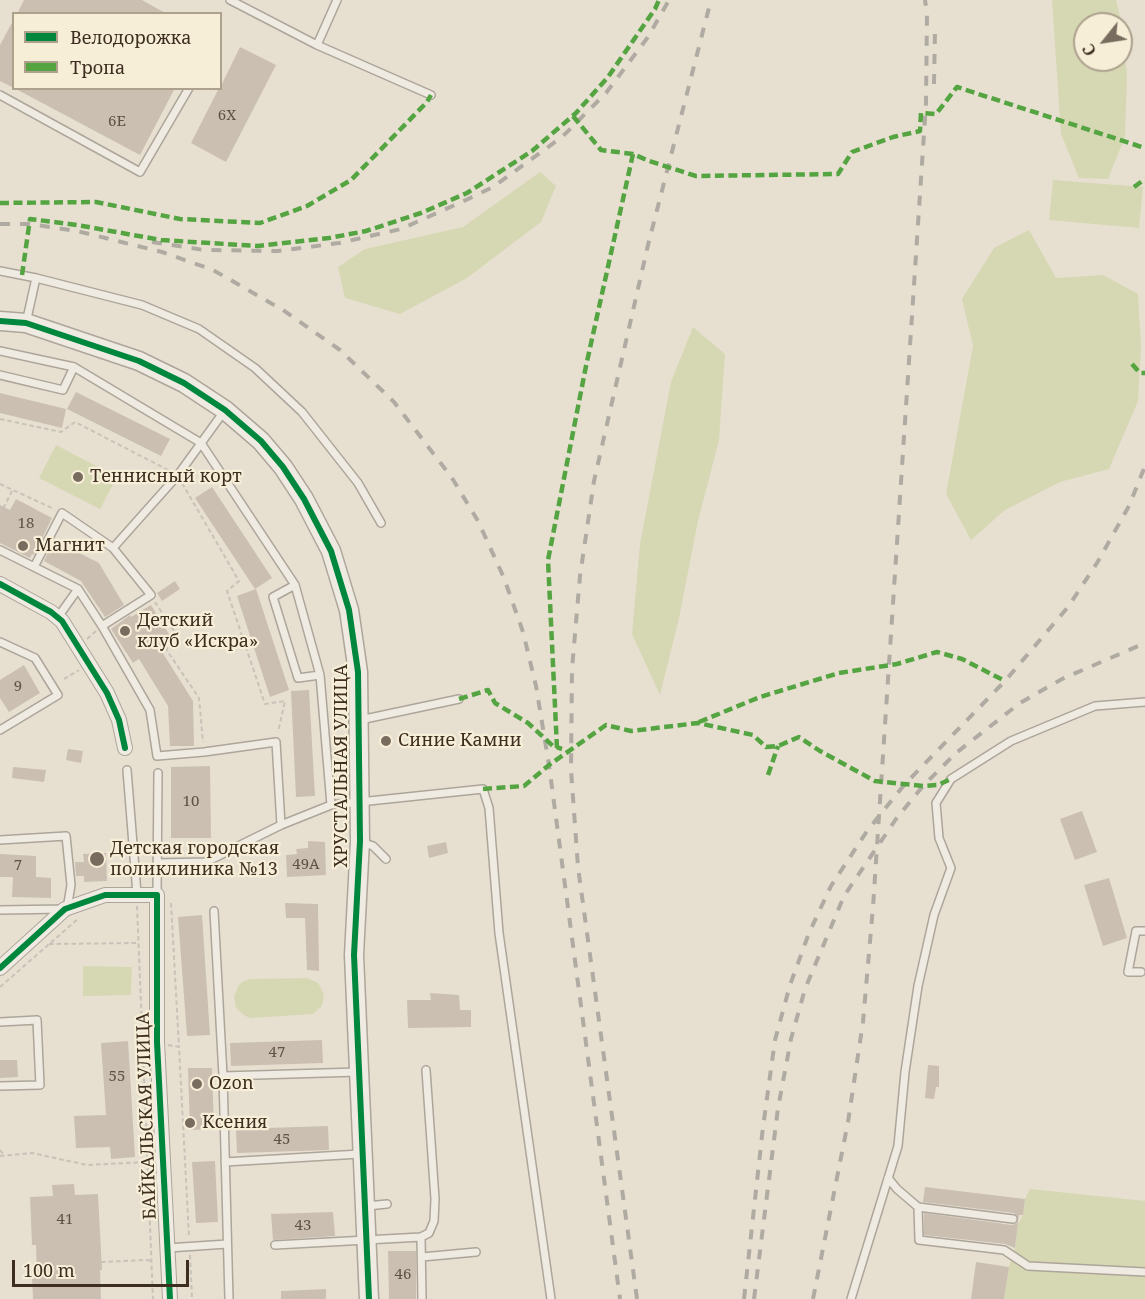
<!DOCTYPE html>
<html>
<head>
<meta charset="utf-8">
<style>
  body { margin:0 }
  #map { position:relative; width:1145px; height:1299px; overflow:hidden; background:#e7e0d1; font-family:"Noto Serif",serif }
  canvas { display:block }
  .legend { position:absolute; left:12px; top:12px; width:210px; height:78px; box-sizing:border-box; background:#f7eed8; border:2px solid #ada18e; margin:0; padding:8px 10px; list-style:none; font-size:18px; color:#3d2e20 }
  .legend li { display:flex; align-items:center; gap:12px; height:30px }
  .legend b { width:30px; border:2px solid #ada18e }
  .north { position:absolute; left:1073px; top:12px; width:60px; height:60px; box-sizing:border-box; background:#f7eed8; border:2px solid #ada18e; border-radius:50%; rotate:240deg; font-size:16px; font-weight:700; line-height:24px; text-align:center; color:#3d2e20 }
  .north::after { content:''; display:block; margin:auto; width:21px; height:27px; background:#786c5e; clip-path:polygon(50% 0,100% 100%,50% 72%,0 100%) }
  .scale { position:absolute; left:12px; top:1260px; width:177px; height:27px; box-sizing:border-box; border:3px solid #3d2e20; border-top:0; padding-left:8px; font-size:18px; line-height:21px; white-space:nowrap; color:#3d2e20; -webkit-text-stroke:4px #f7eed8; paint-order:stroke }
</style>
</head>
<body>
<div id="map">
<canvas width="1145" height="1299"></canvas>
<ul class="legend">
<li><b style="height:8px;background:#00873e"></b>Велодорожка</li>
<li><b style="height:8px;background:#54a441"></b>Тропа</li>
</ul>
<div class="north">С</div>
<div class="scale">100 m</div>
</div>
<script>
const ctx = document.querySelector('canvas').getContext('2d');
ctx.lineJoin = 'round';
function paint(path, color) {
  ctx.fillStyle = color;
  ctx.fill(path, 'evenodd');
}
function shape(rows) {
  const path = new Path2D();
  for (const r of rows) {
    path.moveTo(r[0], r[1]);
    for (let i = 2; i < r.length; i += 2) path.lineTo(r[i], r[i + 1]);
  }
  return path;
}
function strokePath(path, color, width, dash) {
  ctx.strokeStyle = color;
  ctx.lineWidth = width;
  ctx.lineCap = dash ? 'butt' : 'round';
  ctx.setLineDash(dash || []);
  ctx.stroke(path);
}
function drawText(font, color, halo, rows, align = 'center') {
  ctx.font = font + ' "Noto Serif",serif';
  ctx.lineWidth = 4.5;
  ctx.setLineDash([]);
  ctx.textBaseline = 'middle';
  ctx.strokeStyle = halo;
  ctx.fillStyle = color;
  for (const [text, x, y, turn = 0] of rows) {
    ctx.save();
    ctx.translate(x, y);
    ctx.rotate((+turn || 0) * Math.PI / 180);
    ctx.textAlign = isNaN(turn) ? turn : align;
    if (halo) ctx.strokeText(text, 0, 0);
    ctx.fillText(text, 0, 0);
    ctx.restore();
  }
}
const green = shape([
  [1052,0,1116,0,1122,25,1127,76,1125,137,1108,179,1079,178,1061,134],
  [1085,24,1121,24,1121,60,1085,60],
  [540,172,556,186,541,222,467,278,400,314,345,298,338,267,365,249,463,227],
  [1053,180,1143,187,1139,228,1049,220],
  [1029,230,1056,278,1103,275,1138,294,1141,346,1138,401,1109,469,1060,482,1005,510,971,540,946,494,973,346,962,299,994,248],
  [693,327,725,354,719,440,698,521,679,618,660,695,632,634,640,544,671,382],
  [56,445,117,477,100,509,39,478],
  [83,966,132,967,131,995,83,996],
  [307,978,318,983,324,994,322,1006,313,1014,251,1018,245,1016,236,1008,234,996,239,985,244,981,250,979],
  [1030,1189,1145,1201,1145,1299,1004,1299,1009,1267,1015,1248,1018,1224,1023,1215,1025,1199]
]);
const building = shape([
  [24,0,142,0,167,14,17,14],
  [14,19,14,88,0,81,0,45],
  [240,47,276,65,226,162,191,143,219,88,220,88],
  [14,88,175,88,140,155],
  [76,392,170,439,161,456,67,409],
  [0,393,66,409,62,428,0,413],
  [212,487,272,578,255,589,195,498],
  [16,499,52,518,34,555,32,554,30,558,0,543,0,505,10,510],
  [54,540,99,563,124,605,105,617,81,581,44,561],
  [175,581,180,589,162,601,157,593],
  [256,589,289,690,270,697,237,596],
  [151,605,172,639,159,647,193,701,194,746,170,746,168,706,139,659,133,663,111,629,130,615,131,617],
  [24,665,40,693,9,712,0,698,0,680],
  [309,690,315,796,296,797,291,691],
  [68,749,83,751,81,763,66,760],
  [210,766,211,838,171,838,171,767],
  [13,767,46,770,44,782,12,778],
  [1082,811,1097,852,1075,860,1060,819],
  [308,841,325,842,326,875,287,877,286,855,297,854,296,849,308,848],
  [446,842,448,853,429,858,427,846],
  [106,853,107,881,84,882,84,876,76,876,75,862,84,862,83,854],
  [0,854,36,856,36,877,51,878,51,898,12,897,13,877,0,877],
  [1109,878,1127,938,1103,946,1084,885],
  [285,903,318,904,319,971,307,970,305,918,286,918],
  [202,915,210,1035,187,1036,178,917],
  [430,993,459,995,460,1010,471,1010,471,1027,408,1028,407,1000,431,1000],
  [322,1040,323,1063,231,1066,230,1043],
  [128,1041,135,1157,111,1159,110,1147,76,1148,74,1116,106,1115,101,1043],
  [0,1060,17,1060,18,1077,0,1078],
  [928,1065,939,1066,939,1087,936,1087,934,1099,925,1098],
  [188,1068,212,1068,214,1129,190,1130],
  [328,1126,329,1150,237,1153,236,1129],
  [215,1161,218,1222,196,1223,192,1162],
  [74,1184,75,1195,98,1194,102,1270,100,1270,101,1299,33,1299,32,1277,37,1277,36,1245,32,1245,30,1197,53,1196,52,1185],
  [925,1187,1025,1199,1023,1215,1019,1215,1015,1248,1005,1244,924,1235,924,1213,1012,1225,1017,1223,1019,1219,1014,1213,923,1202],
  [333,1212,335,1236,273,1240,271,1214],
  [388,1251,416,1251,416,1299,389,1299],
  [976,1262,1009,1267,1004,1299,971,1299],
  [326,1289,326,1299,281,1299,281,1291]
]);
const path = shape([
  [0,419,61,432,75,422,170,471],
  [182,483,239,581,227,591,265,704,285,701,278,732],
  [0,484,54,509],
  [0,515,13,489],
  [155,602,180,640,166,649,199,698,203,742],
  [87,639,96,631],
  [64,679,79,670],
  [171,903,179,1047],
  [137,906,153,1299],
  [49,944,138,943],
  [0,987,79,918],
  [168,1045,179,1047,189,1237],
  [0,1150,4,1155],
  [0,1156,32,1153,87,1165,146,1162],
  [190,1255,192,1299],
  [101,1262,147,1260,151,1261]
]);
const service = shape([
  [230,0,317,45,337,0],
  [317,45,431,95],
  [0,95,140,172,189,88],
  [0,271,36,278,142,305,199,329,255,368,302,412,358,483,381,523],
  [26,323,36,278],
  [0,351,74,367,201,443,295,585,320,675,331,805],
  [0,375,63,390,74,367],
  [113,548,178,475,225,410],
  [0,550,78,589,102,626,150,710,157,756,204,752,276,742,281,825,331,805,483,789,489,808,499,933,551,1299],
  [34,567,62,513,113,548,151,595,102,626],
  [295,585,273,597,298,678,320,675],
  [58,617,78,589],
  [0,642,35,658,58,695,0,730],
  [360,720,459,699],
  [127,770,137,894],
  [0,840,66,836,71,885,68,903,65,909,0,910],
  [361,842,373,846,386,859],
  [158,863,206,862,281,825],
  [157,895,158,773],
  [214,911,223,1076,229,1299],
  [1141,972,1128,972,1136,931,1145,931],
  [0,1022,37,1020,40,1085,0,1086],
  [223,1076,358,1072],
  [225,1162,360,1154],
  [888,1178,897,1189,918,1207,1013,1219],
  [367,1206,387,1204],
  [918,1207,919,1240,1004,1250,1028,1266,1145,1272],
  [421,1237,429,1233,434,1221,435,1199,426,1070],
  [275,1245,421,1237,422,1299],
  [168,1248,227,1244],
  [422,1257,476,1252],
  [851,1299,898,1146,905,1072,918,986,934,915,951,868,939,838,936,803,951,779,1011,741,1095,706,1145,702]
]);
const minor = shape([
  [0,584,51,612,62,621,107,693,119,720,125,748],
  [0,968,65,909,105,895,157,895,157,1042,170,1299]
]);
const tertiary = shape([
  [0,321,26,323,139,361,184,383,225,410,261,441,283,467,304,499,331,551,349,610,358,672,360,841,354,955,369,1299]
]);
const rail = shape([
  [934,84,935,30],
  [0,224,29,224,77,231,162,252,213,270,283,310,340,350,394,402,452,478,478,521,504,578,523,632,536,686,549,765,620,1299],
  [152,242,204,250,278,251,339,243,401,229,466,200,493,187,562,137,606,93,648,37,669,0],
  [637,1299,578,867,571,770,572,669,580,576,594,481,648,245,711,0],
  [744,1299,763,1127,775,1040,790,985,809,933,831,886,867,831,905,784,1005,681,1068,607,1097,563,1129,506,1145,466],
  [754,1299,778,1108,791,1039,805,989,844,896,896,819,923,786,956,753,1020,703,1062,679,1145,643],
  [813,1299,848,1122,863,1022,873,907,926,103,927,14,925,0]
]);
const quiet = shape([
  [573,116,601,150,633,154,649,161,696,176,838,174,852,152,893,137,920,131,921,113,936,114,957,87,1145,148],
  [1134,187,1145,179],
  [0,203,96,202,180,219,260,223,307,206,351,180,427,102,431,95],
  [22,275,30,219,77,225,161,240,258,246,329,238,366,231,421,213,467,193,532,151,576,113,608,77,655,9,659,0],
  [1132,364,1140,373,1145,373],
  [459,699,488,690,495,703,528,723,553,746,562,749],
  [699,722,760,697,839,673,897,664,937,652,962,659,1005,681],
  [557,748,548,560,586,366,633,154],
  [768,775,778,746],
  [483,789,524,786,549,765,606,725,631,731,698,723,753,735,766,747,778,746,799,737,820,751,875,781,923,786,938,785,951,779]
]);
const cycleway = shape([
  [0,321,26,323,139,361,184,383,225,410,261,441,283,467,304,499,331,551,349,610,358,672,360,841,354,955,369,1299],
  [0,584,51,612,62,621,107,693,119,720,125,748],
  [0,968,65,909,105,895,157,895,157,1042,170,1299]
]);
const markers = [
  [78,477,6,"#786c5e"],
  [23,546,6,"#786c5e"],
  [125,631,6,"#786c5e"],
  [386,741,6,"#786c5e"],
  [97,859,8,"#786c5e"],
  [197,1084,6,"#786c5e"],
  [190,1123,6,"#786c5e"]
];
const numberNames = [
  ["6Х",227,116],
  ["6Е",117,122],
  ["18",26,524],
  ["9",18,687],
  ["10",191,802],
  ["49А",306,865],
  ["7",18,866],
  ["47",277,1053],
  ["55",117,1077],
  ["45",282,1140],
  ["41",65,1220],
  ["43",303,1226],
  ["46",403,1275]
];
const poiNames = [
  ["Теннисный корт",90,477],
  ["Магнит",35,546],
  ["Детский",137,621],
  ["клуб «Искра»",137,642],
  ["Синие Камни",398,741],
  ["Детская городская",110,849],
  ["поликлиника №13",110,870],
  ["Ozon",209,1084],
  ["Ксения",202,1123]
];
const streetNames = [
  ["ХРУСТАЛЬНАЯ УЛИЦА",342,766,-90],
  ["БАЙКАЛЬСКАЯ УЛИЦА",147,1116,-92]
];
paint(green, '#d6d7b3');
paint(building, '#cbbfb2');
strokePath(service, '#ada599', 10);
strokePath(minor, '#ada599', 16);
strokePath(tertiary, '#ada599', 21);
strokePath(path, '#c8c2b9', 2, [4.5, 3]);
strokePath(service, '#efebe3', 7);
strokePath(minor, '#efebe3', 14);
strokePath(tertiary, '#efebe3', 18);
strokePath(rail, '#afaaa2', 4, [10, 10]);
strokePath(quiet, '#54a441', 4.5, [9, 4.5]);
strokePath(cycleway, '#00873e', 6);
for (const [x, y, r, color] of markers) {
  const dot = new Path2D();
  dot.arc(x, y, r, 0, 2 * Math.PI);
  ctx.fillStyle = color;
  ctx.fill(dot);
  strokePath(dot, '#f7eed8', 2);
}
drawText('15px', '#605244', null, numberNames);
drawText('18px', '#3d2e20', '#f7eed8', poiNames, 'left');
drawText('18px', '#3d2e20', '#f7eed8', streetNames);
</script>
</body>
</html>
